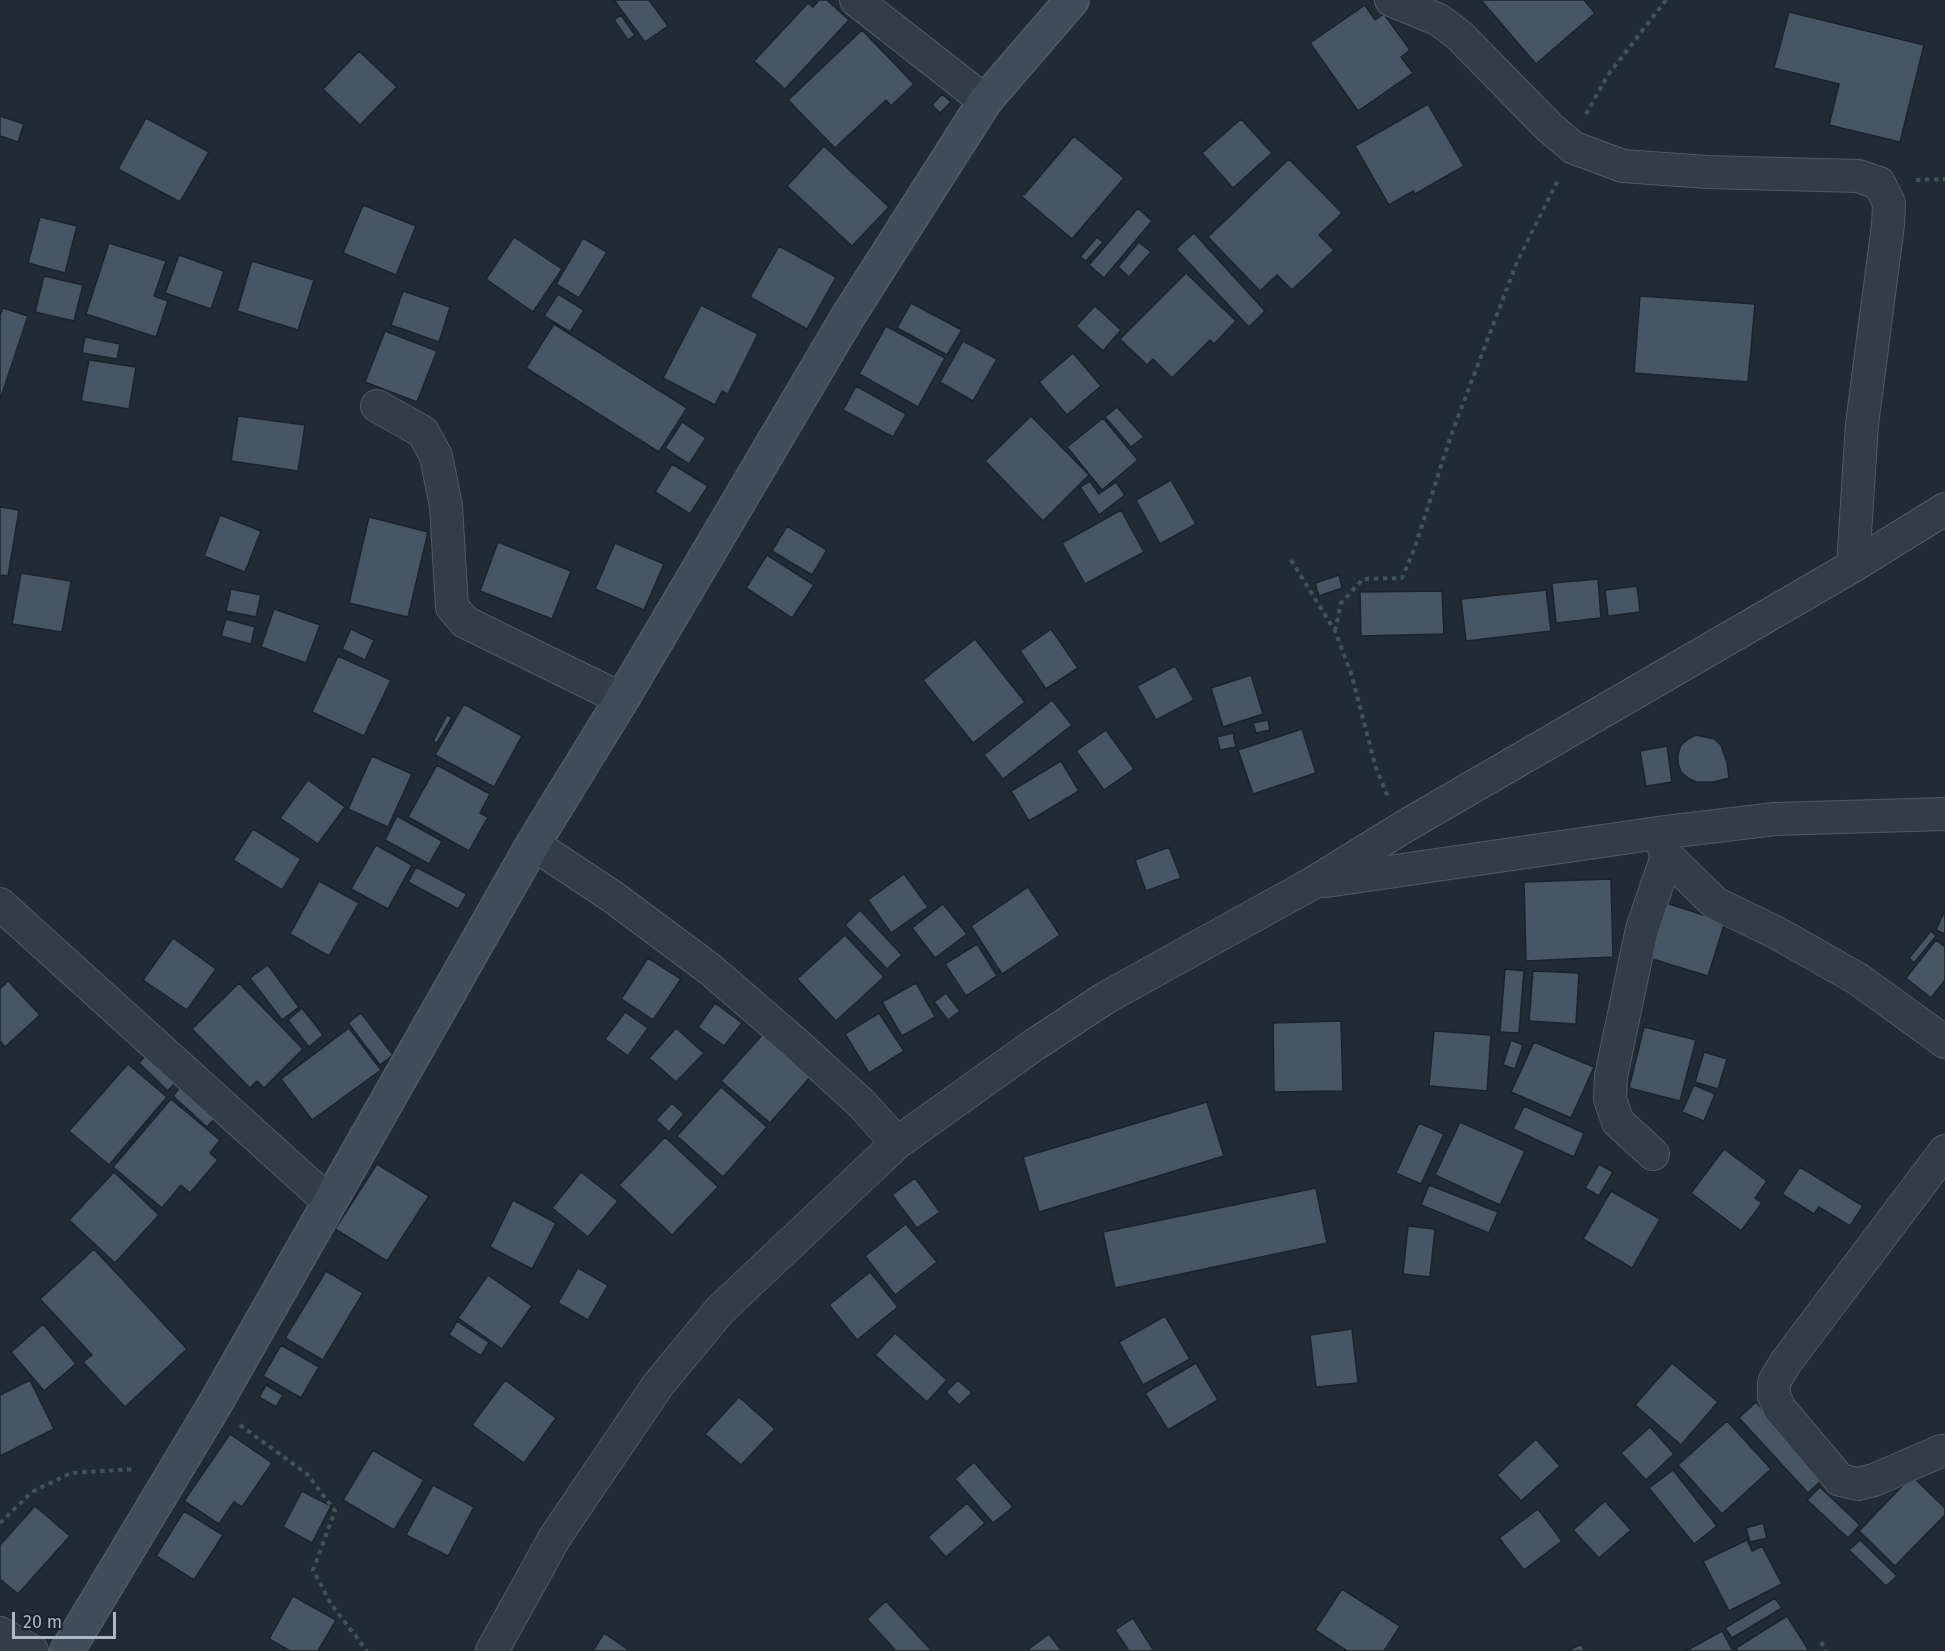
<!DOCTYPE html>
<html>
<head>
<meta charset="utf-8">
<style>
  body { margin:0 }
  #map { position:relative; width:1945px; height:1651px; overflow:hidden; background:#202b36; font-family:"Fira Sans",sans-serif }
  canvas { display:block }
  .scale { position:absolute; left:12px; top:1612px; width:104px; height:27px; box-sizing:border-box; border:3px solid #adb7c3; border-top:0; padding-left:8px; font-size:18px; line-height:21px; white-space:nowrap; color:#adb7c3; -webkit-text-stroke:4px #19222b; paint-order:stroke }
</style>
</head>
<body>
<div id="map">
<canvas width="1945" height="1651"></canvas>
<div class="scale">20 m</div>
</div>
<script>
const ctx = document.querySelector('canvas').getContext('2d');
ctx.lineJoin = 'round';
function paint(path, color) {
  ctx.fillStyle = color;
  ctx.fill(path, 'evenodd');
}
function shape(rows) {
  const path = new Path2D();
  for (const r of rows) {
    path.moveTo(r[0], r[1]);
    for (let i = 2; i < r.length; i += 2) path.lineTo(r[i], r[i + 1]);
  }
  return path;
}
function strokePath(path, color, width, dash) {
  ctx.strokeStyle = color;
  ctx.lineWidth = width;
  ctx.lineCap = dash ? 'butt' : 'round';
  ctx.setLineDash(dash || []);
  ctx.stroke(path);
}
const building = shape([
  [614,0,649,0,668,26,645,42,614,0],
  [819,0,827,0,849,20,785,89,754,61,808,3,813,7,819,0],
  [1481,0,1584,0,1595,13,1536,64,1481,0],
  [1365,5,1375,20,1384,14,1410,50,1401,57,1413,73,1358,111,1310,43,1365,5],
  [1789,12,1924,45,1900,142,1829,125,1839,84,1774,68,1789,12],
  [621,15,635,35,628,40,614,20,621,15],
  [862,30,914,84,891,106,886,100,835,148,788,100,862,30],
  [359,51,397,87,360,125,323,89,359,51],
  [942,94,951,102,940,113,932,105,942,94],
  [1428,104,1464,166,1415,194,1413,191,1389,205,1355,146,1428,104],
  [0,116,24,124,18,142,0,136,0,116],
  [146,118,209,152,180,202,118,169,146,118],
  [1241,119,1272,153,1233,188,1202,153,1241,119],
  [1074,136,1124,178,1072,239,1021,196,1022,194,1024,195,1074,136],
  [824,146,889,207,852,246,787,186,824,146],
  [1289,159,1342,213,1319,235,1334,250,1292,290,1277,275,1260,291,1208,237,1289,159],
  [363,205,416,226,396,275,343,253,363,205],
  [1138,208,1152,221,1104,278,1089,265,1138,208],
  [40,217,77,226,65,273,28,263,40,217],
  [1194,233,1265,311,1249,327,1176,249,1194,233],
  [514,237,562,269,533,312,486,279,514,237],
  [1097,237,1103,242,1086,261,1080,257,1097,237],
  [583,238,607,252,579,298,556,284,583,238],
  [1139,242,1151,252,1129,277,1118,267,1139,242],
  [109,243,166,261,154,296,168,301,156,337,86,314,109,243],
  [779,246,836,277,807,329,750,297,779,246],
  [179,255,224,271,211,309,165,293,179,255],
  [252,261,314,280,298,330,237,311,252,261],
  [1186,273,1236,321,1214,344,1210,340,1172,378,1153,359,1147,365,1120,339,1186,273],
  [44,276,83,285,74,321,35,312,44,276],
  [403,291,450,307,439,342,391,325,403,291],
  [558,294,584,310,570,332,544,316,558,294],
  [1640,296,1755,304,1748,382,1634,373,1640,296],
  [911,303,962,330,947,355,897,328,911,303],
  [701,305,758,334,728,394,722,391,715,405,663,378,701,305],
  [1095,306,1121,330,1103,351,1076,326,1095,306],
  [3,308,28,316,0,400,0,315,3,308],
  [554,324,687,408,659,452,526,368,554,324],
  [886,326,945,358,918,407,859,374,886,326],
  [385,331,437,351,417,402,365,382,385,331],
  [85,337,120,344,117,359,82,353,85,337],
  [963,341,997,359,973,401,940,382,963,341],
  [1073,353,1101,386,1067,415,1039,382,1073,353],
  [89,360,136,367,129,409,81,401,89,360],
  [856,386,906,414,893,437,843,410,856,386],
  [1117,407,1144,437,1131,447,1105,417,1117,407],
  [238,416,305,425,298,471,231,461,238,416],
  [1031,416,1089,475,1043,521,985,461,1031,416],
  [1103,418,1138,460,1102,490,1067,447,1103,418],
  [682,422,706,438,689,464,665,448,682,422],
  [672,464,708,486,690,514,655,492,672,464],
  [1171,480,1196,524,1160,544,1136,500,1171,480],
  [1090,481,1099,494,1116,482,1125,495,1099,515,1080,487,1090,481],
  [0,507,19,510,8,576,0,575,0,507],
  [1121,510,1144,552,1085,584,1062,543,1121,510],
  [220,515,261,531,245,572,204,556,220,515],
  [369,517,428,532,408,617,349,603,369,517],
  [787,526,827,550,812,575,772,551,787,526],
  [498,542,571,571,552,619,480,591,498,542],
  [615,543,664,564,644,610,595,589,615,543],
  [767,555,814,585,792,618,746,588,767,555],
  [21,573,71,581,62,632,12,624,21,573],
  [1339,575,1342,588,1319,596,1315,583,1339,575],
  [1598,579,1601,618,1556,623,1552,583,1598,579],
  [1637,586,1640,612,1608,616,1605,590,1637,586],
  [231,589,261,595,256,617,226,611,231,589],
  [1546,590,1551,631,1466,641,1461,599,1546,590],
  [1442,591,1444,634,1361,636,1360,592,1442,591],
  [274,609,320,625,306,663,261,647,274,609],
  [226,619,255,627,251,644,221,636,226,619],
  [351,629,374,640,365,660,342,649,351,629],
  [1051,629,1078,668,1046,689,1020,651,1051,629],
  [975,639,1025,702,973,743,923,680,975,639],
  [338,656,391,680,364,736,312,712,338,656],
  [1175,666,1194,700,1156,720,1137,686,1175,666],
  [1251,675,1263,714,1223,727,1211,688,1251,675],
  [1052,700,1072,725,1003,779,984,755,1052,700],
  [464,704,522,736,494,787,435,755,464,704],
  [447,715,452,717,437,743,433,741,447,715],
  [1268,720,1270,730,1256,733,1253,723,1268,720],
  [1302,729,1316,773,1253,794,1238,750,1302,729],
  [1106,730,1134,769,1104,790,1076,751,1106,730],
  [1233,733,1236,747,1220,750,1217,737,1233,733],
  [1696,735,1714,739,1721,745,1727,763,1729,778,1714,782,1696,782,1688,778,1681,772,1678,763,1678,754,1681,745,1688,739,1696,735],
  [1667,746,1672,782,1646,786,1640,751,1667,746],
  [372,756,412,774,388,827,348,809,372,756],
  [1061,761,1079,791,1029,821,1011,791,1061,761],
  [437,765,490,794,480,813,488,817,469,851,408,817,437,765],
  [308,780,345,807,318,844,280,818,308,780],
  [397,816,442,841,429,864,385,840,397,816],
  [253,829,301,859,282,890,233,860,253,829],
  [376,845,412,865,388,909,351,889,376,845],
  [1169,847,1181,878,1146,891,1135,860,1169,847],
  [416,867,467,894,458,909,408,882,416,867],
  [904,874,928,907,891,933,868,900,904,874],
  [1611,879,1613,957,1526,961,1524,882,1611,879],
  [319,881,359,903,329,956,290,934,319,881],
  [1028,887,1060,935,1002,974,971,926,1028,887],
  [1666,903,1725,922,1708,976,1649,958,1666,903],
  [943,904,967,934,935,958,912,928,943,904],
  [860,910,902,955,887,969,845,925,860,910],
  [1945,910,1945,934,1936,930,1945,910],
  [1931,931,1936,936,1914,963,1909,958,1931,931],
  [845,935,884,977,836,1021,797,979,845,935],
  [173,938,216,969,187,1010,143,980,173,938],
  [1936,940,1945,947,1945,980,1931,998,1906,978,1936,940],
  [977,944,997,976,966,996,945,964,977,944],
  [648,958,681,979,653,1020,621,999,648,958],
  [268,965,299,1007,282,1020,250,978,268,965],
  [1505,969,1524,971,1519,1033,1500,1032,1505,969],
  [1533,971,1579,973,1576,1024,1529,1021,1533,971],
  [8,981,40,1015,5,1047,0,1041,0,989,8,981],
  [239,983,303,1049,264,1088,257,1081,250,1088,192,1029,239,983],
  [916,983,935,1017,902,1036,882,1002,916,983],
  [946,993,960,1011,948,1020,934,1002,946,993],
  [715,1003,742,1023,724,1046,698,1027,715,1003],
  [302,1008,323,1035,309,1047,288,1020,302,1008],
  [625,1012,648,1028,628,1056,605,1039,625,1012],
  [361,1013,393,1055,380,1065,348,1023,361,1013],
  [879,1013,904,1051,869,1073,845,1034,879,1013],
  [1341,1021,1343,1091,1274,1092,1273,1023,1341,1021],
  [1644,1027,1696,1040,1680,1101,1629,1088,1644,1027],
  [349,1028,381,1070,312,1120,281,1079,349,1028],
  [676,1028,704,1053,676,1082,649,1058,676,1028],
  [1434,1031,1491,1035,1487,1091,1429,1086,1434,1031],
  [764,1033,812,1075,770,1123,721,1081,764,1033],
  [1511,1040,1523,1045,1515,1069,1503,1065,1511,1040],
  [1534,1042,1594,1067,1571,1118,1511,1092,1534,1042],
  [1704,1052,1727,1059,1718,1089,1695,1082,1704,1052],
  [145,1056,175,1083,168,1091,139,1063,145,1056],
  [128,1064,167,1097,109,1165,69,1131,128,1064],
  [182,1085,217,1116,207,1127,173,1096,182,1085],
  [1694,1085,1715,1094,1704,1121,1682,1112,1694,1085],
  [721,1087,767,1127,723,1177,677,1136,721,1087],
  [171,1099,220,1140,210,1153,218,1160,190,1193,181,1185,162,1208,113,1167,171,1099],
  [1207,1102,1224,1156,1039,1212,1023,1157,1207,1102],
  [672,1103,684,1114,669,1132,656,1120,672,1103],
  [1524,1106,1584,1133,1574,1157,1513,1129,1524,1106],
  [1460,1122,1525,1151,1500,1205,1435,1175,1460,1122],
  [1419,1123,1444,1134,1421,1184,1396,1173,1419,1123],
  [665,1137,718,1187,672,1235,619,1185,665,1137],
  [1724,1149,1767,1181,1755,1198,1762,1203,1741,1231,1691,1193,1724,1149],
  [377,1164,429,1196,387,1261,335,1229,377,1164],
  [1599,1164,1613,1172,1599,1196,1585,1188,1599,1164],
  [1800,1167,1863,1206,1850,1226,1819,1207,1814,1214,1782,1194,1800,1167],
  [114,1172,159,1215,115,1263,69,1220,114,1172],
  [581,1172,618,1201,588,1237,552,1208,581,1172],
  [915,1178,940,1212,917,1228,892,1195,915,1178],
  [1429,1185,1498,1212,1489,1233,1421,1205,1429,1185],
  [1316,1188,1327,1243,1115,1288,1103,1232,1316,1188],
  [1611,1191,1660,1219,1632,1268,1583,1239,1611,1191],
  [513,1200,556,1223,532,1269,490,1247,513,1200],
  [906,1224,937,1262,895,1295,865,1256,906,1224],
  [1408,1226,1435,1229,1430,1277,1403,1274,1408,1226],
  [94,1249,187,1349,125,1407,83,1362,92,1355,40,1299,94,1249],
  [578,1268,608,1285,588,1320,558,1303,578,1268],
  [326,1271,363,1293,323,1360,285,1338,326,1271],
  [870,1272,898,1307,857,1340,829,1305,870,1272],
  [488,1275,532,1306,502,1349,458,1318,488,1275],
  [1165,1316,1190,1359,1143,1385,1119,1342,1165,1316],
  [457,1321,489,1342,481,1356,449,1335,457,1321],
  [43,1324,76,1364,44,1391,11,1352,43,1324],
  [1352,1329,1358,1383,1316,1387,1310,1335,1352,1329],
  [895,1333,947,1380,927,1402,875,1355,895,1333],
  [281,1345,319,1367,301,1398,263,1376,281,1345],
  [1196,1363,1218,1400,1168,1430,1145,1393,1196,1363],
  [1672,1363,1718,1402,1681,1445,1635,1405,1672,1363],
  [30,1380,54,1429,0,1456,0,1395,30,1380],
  [505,1380,556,1418,524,1463,472,1425,505,1380],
  [958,1380,972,1393,959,1405,946,1392,958,1380],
  [266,1385,283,1395,276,1407,259,1397,266,1385],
  [739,1397,775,1429,741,1465,705,1434,739,1397],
  [1756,1402,1824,1478,1808,1493,1739,1418,1756,1402],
  [1727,1421,1771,1469,1722,1514,1678,1465,1727,1421],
  [1650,1427,1674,1454,1646,1480,1621,1453,1650,1427],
  [230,1434,272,1463,242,1507,234,1502,219,1524,184,1501,230,1434],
  [1536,1439,1560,1466,1521,1501,1497,1475,1536,1439],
  [373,1450,424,1480,394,1530,343,1500,373,1450],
  [974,1462,1013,1507,993,1523,955,1479,974,1462],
  [1673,1470,1717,1526,1694,1544,1649,1488,1673,1470],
  [1912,1476,1945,1508,1945,1515,1895,1566,1859,1531,1912,1476],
  [433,1485,474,1507,448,1556,406,1535,433,1485],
  [1820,1487,1860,1525,1848,1538,1807,1500,1820,1487],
  [302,1491,331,1506,312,1543,283,1527,302,1491],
  [1605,1501,1631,1530,1599,1558,1573,1530,1605,1501],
  [967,1503,985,1523,946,1557,928,1537,967,1503],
  [35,1506,70,1536,18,1594,0,1579,0,1545,35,1506],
  [1538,1509,1562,1541,1524,1570,1499,1538,1538,1509],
  [184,1511,223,1535,194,1580,156,1556,184,1511],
  [1763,1523,1767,1538,1750,1542,1746,1528,1763,1523],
  [1747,1540,1752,1551,1762,1546,1782,1584,1729,1611,1703,1561,1747,1540],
  [1860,1540,1897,1576,1886,1586,1849,1550,1860,1540],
  [1342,1589,1400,1626,1384,1651,1347,1651,1315,1630,1342,1589],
  [293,1596,336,1620,318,1651,290,1651,269,1639,293,1596],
  [1775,1598,1782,1608,1732,1638,1725,1628,1775,1598],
  [886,1601,932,1651,896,1651,867,1619,886,1601],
  [1787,1616,1809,1651,1738,1651,1736,1648,1787,1616],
  [1133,1618,1154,1651,1129,1651,1115,1630,1133,1618],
  [1722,1631,1733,1651,1686,1651,1722,1631],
  [604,1633,630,1651,593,1651,604,1633],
  [1049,1634,1062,1651,1026,1651,1049,1634],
  [1581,1644,1585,1651,1568,1651,1581,1644]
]);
const path = shape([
  [1586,114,1608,75,1666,0],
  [1916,180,1945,179],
  [1291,560,1335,631,1351,673,1376,768,1388,797],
  [1335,631,1341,603,1363,579,1402,578,1415,547,1450,438,1517,262,1559,178],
  [240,1425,307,1474,335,1511,313,1570,331,1604,367,1651],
  [0,1523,32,1492,71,1473,135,1469],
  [1821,1642,1826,1651]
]);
const street = shape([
  [856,0,985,101],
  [1391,0,1439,20,1460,36,1550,128,1574,148,1623,166,1707,172,1858,176,1879,183,1889,203,1888,225,1862,424,1853,566],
  [377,406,423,432,436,456,446,506,452,607,465,622,622,699],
  [1658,833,1667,856,1715,903,1777,933,1858,979,1945,1042],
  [533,844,613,897,711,970,792,1040,862,1104,897,1143],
  [1326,881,1658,833,1775,819,1945,814],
  [0,904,328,1201],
  [1653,1154,1618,1122,1610,1099,1611,1076,1642,929,1667,856],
  [1941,1451,1874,1480,1858,1484,1840,1480,1780,1409,1774,1396,1774,1382,1786,1362,1945,1151],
  [0,1633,32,1651],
  [492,1651,555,1537,658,1385,720,1310,897,1143,1034,1045,1107,997,1313,883,1407,825,1853,566,1945,509]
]);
const secondary = shape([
  [67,1651,215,1404,533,844,622,699,847,318,985,101,1072,0]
]);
paint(building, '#485562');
strokePath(building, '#1b242d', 1.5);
strokePath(street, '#515a64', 34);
strokePath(secondary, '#515a64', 36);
strokePath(path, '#415556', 4, [4.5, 4.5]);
strokePath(street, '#333d47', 32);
strokePath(secondary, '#414c59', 33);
</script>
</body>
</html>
